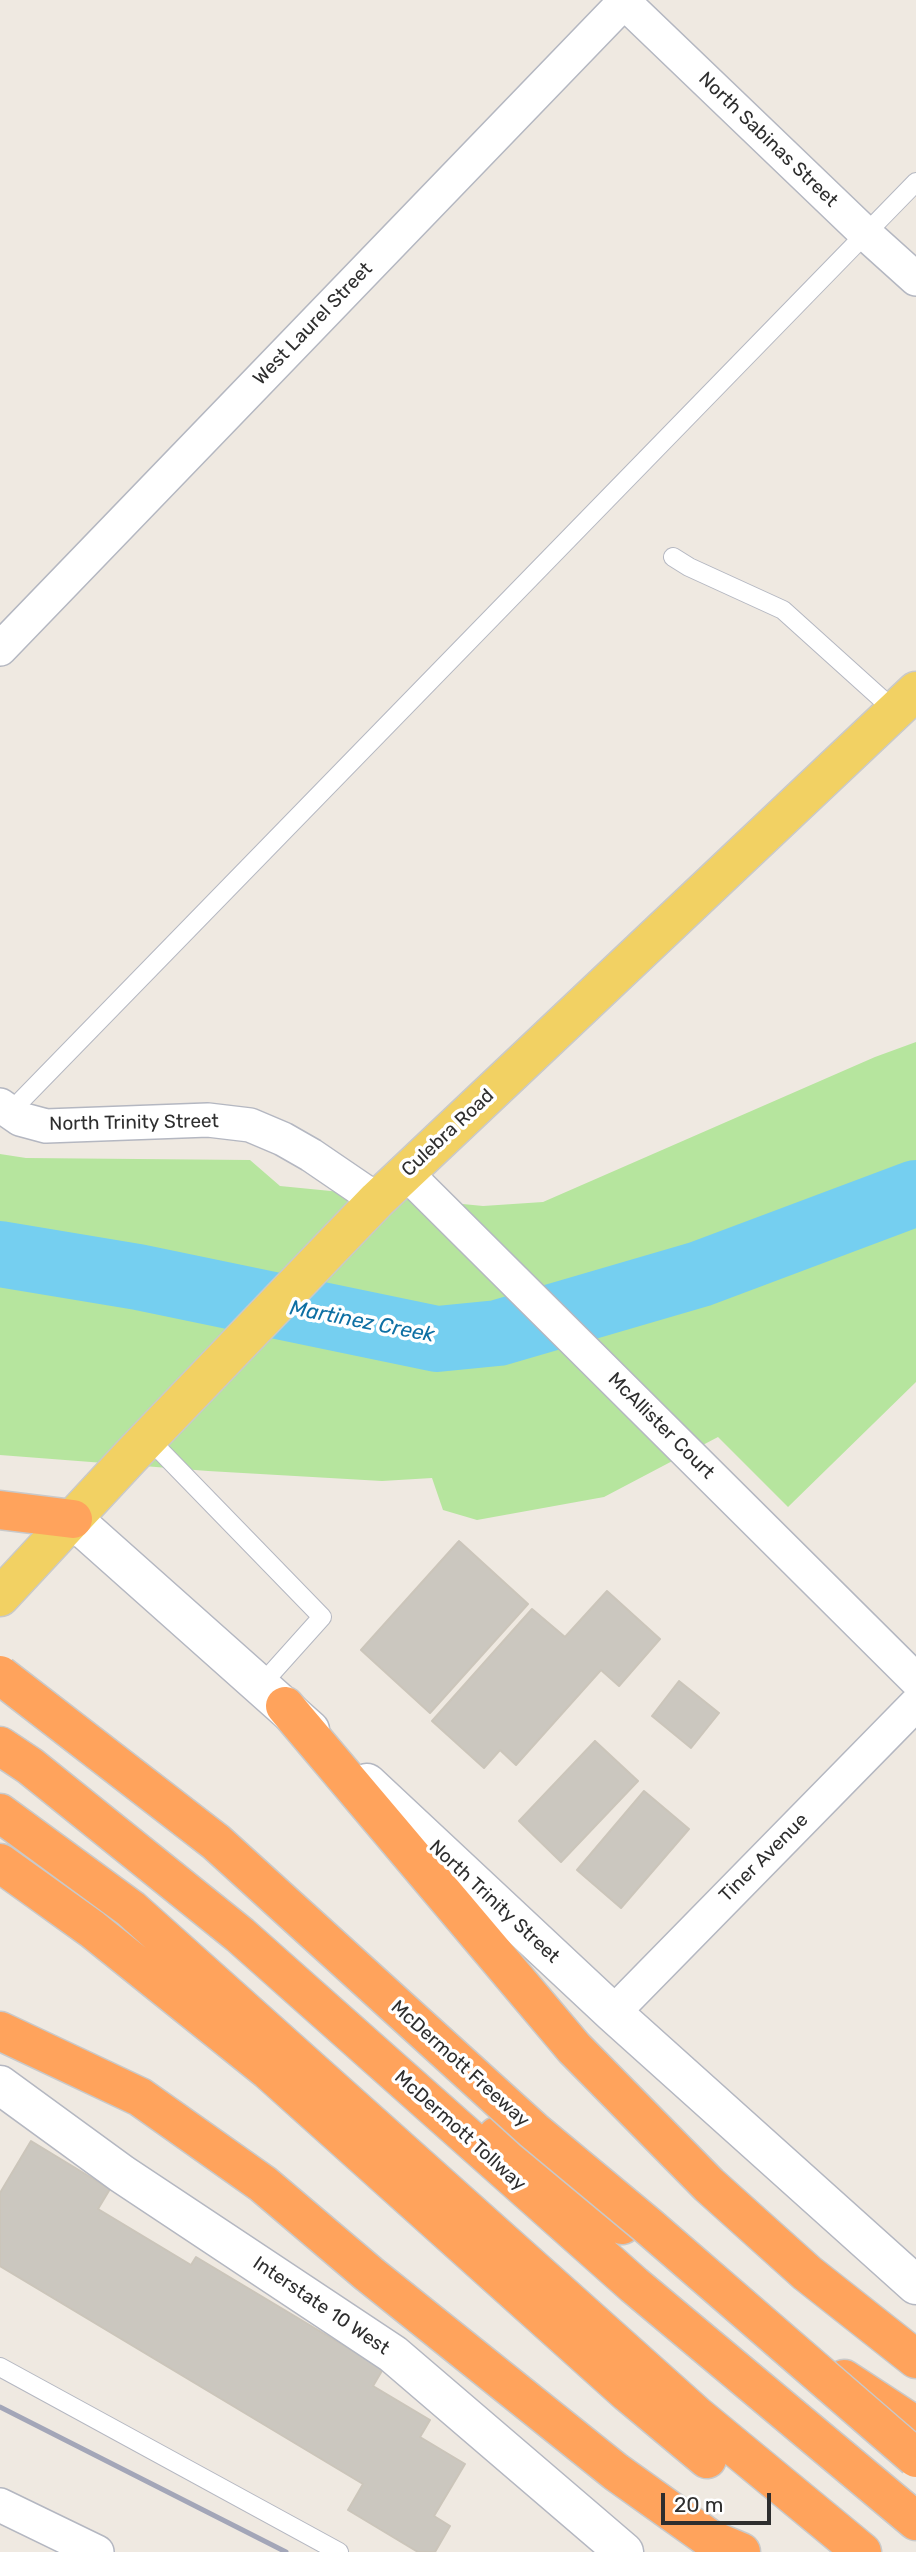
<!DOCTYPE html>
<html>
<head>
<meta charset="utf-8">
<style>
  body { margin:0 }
  #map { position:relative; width:916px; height:2552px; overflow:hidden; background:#efe9e1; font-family:Rubik,sans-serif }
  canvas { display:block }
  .scale { position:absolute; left:661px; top:2493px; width:110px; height:32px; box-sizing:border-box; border:4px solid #2e2e2e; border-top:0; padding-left:9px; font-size:21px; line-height:24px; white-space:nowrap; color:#2e2e2e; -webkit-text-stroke:5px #fff; paint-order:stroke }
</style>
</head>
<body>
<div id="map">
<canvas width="916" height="2552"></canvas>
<div class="scale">20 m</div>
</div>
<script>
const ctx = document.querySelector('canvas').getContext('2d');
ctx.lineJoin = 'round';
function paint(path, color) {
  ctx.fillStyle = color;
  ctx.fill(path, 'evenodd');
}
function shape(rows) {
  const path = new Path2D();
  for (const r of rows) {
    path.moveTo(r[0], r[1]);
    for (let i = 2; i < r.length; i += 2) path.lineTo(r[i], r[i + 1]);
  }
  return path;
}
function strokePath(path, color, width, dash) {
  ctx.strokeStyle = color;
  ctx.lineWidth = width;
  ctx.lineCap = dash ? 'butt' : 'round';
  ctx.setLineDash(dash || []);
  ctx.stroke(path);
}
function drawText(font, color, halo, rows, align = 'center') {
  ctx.font = font + ' Rubik,sans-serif';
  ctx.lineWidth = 7;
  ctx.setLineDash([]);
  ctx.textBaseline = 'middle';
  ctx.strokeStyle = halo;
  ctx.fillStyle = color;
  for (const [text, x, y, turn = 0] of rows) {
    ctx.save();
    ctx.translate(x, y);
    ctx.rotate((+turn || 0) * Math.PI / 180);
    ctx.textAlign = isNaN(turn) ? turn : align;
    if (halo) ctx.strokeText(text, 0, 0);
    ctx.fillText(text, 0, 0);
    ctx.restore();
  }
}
const green = shape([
  [916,1042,916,1382,788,1507,718,1437,604,1497,477,1520,443,1510,432,1478,382,1481,208,1471,0,1455,0,1154,26,1158,250,1160,280,1186,483,1206,543,1202,875,1057]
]);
const river = shape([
  [0,1254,138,1277,437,1339,498,1333,700,1274,916,1193]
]);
const building = shape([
  [459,1541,528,1604,430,1713,361,1650,459,1541],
  [607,1591,660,1639,619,1686,601,1670,516,1765,500,1750,484,1768,432,1721,532,1609,565,1637,607,1591],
  [679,1681,719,1713,691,1748,652,1716,679,1681],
  [595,1741,638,1781,561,1862,519,1821,595,1741],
  [644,1791,689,1829,621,1908,577,1870,644,1791],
  [31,2141,110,2189,98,2209,191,2265,196,2257,383,2369,373,2386,430,2420,420,2437,465,2464,434,2516,450,2526,435,2552,418,2552,348,2510,363,2484,0,2266,0,2193,31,2141]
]);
const service = shape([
  [673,557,689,567,783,610,895,711],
  [10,1112,916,182],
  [148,1438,322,1617,261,1685],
  [0,2367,339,2552]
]);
const minor = shape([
  [622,0,866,234,916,279],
  [0,649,626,0],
  [0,1105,20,1119,46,1126,208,1120,250,1125,283,1139,311,1155,377,1200],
  [406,1173,916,1680],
  [613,2013,916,1704],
  [0,2505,97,2552]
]);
const secondary = shape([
  [73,1519,310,1730],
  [367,1783,613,2013,916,2285],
  [0,2085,122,2174,393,2354,624,2552]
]);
const primary = shape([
  [0,1597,131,1456,377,1200,916,691]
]);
const motorway = shape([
  [0,1510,73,1519],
  [285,1706,574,2048,709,2185,807,2273,916,2359],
  [0,1746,30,1766,240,1935,634,2285,916,2521],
  [0,1813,131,1909,696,2415,862,2552],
  [0,1863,92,1929,269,2071,628,2393,707,2459],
  [0,2031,140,2097,263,2184,369,2274,616,2472,710,2539,741,2552],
  [497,2136,622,2225],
  [844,2379,916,2426]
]);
const rail = shape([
  [0,2407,286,2552]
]);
const motorwayBridge = shape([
  [0,1675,216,1842,534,2131,647,2225,916,2458]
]);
const streetNames = [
  ["North Sabinas Street",768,140,44],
  ["West Laurel Street",313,324,-46],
  ["North Trinity Street",134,1123,-1],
  ["Culebra Road",448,1133,-43],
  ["McAllister Court",661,1426,45],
  ["Tiner Avenue",764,1858,-45],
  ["North Trinity Street",494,1902,43],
  ["McDermott Freeway",460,2064,42],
  ["McDermott Tollway",460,2131,42],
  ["Interstate 10 West",321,2306,34]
];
const waterNames = [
  ["Martinez Creek",362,1322,11]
];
paint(green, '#b6e59e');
strokePath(river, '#75cff0', 66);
paint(building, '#cbc7bf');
strokePath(building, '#cbc5ba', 2);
strokePath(service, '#b4b7c1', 20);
strokePath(minor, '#b4b7c1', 36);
strokePath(secondary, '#b4b7c1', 41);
strokePath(primary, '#c9c9c9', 41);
strokePath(motorway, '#c9c9c9', 41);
strokePath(service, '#fff', 18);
strokePath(minor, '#fff', 33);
strokePath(secondary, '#fff', 38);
strokePath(primary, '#f2d163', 38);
strokePath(motorway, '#ffa35c', 38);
strokePath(rail, '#a3a6b8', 5);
strokePath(motorwayBridge, '#c9c9c9', 41, []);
strokePath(motorwayBridge, '#ffa35c', 38);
drawText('19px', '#2e2e2e', '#fff', streetNames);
drawText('italic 21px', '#0d6fa3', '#fff', waterNames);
</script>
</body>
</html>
